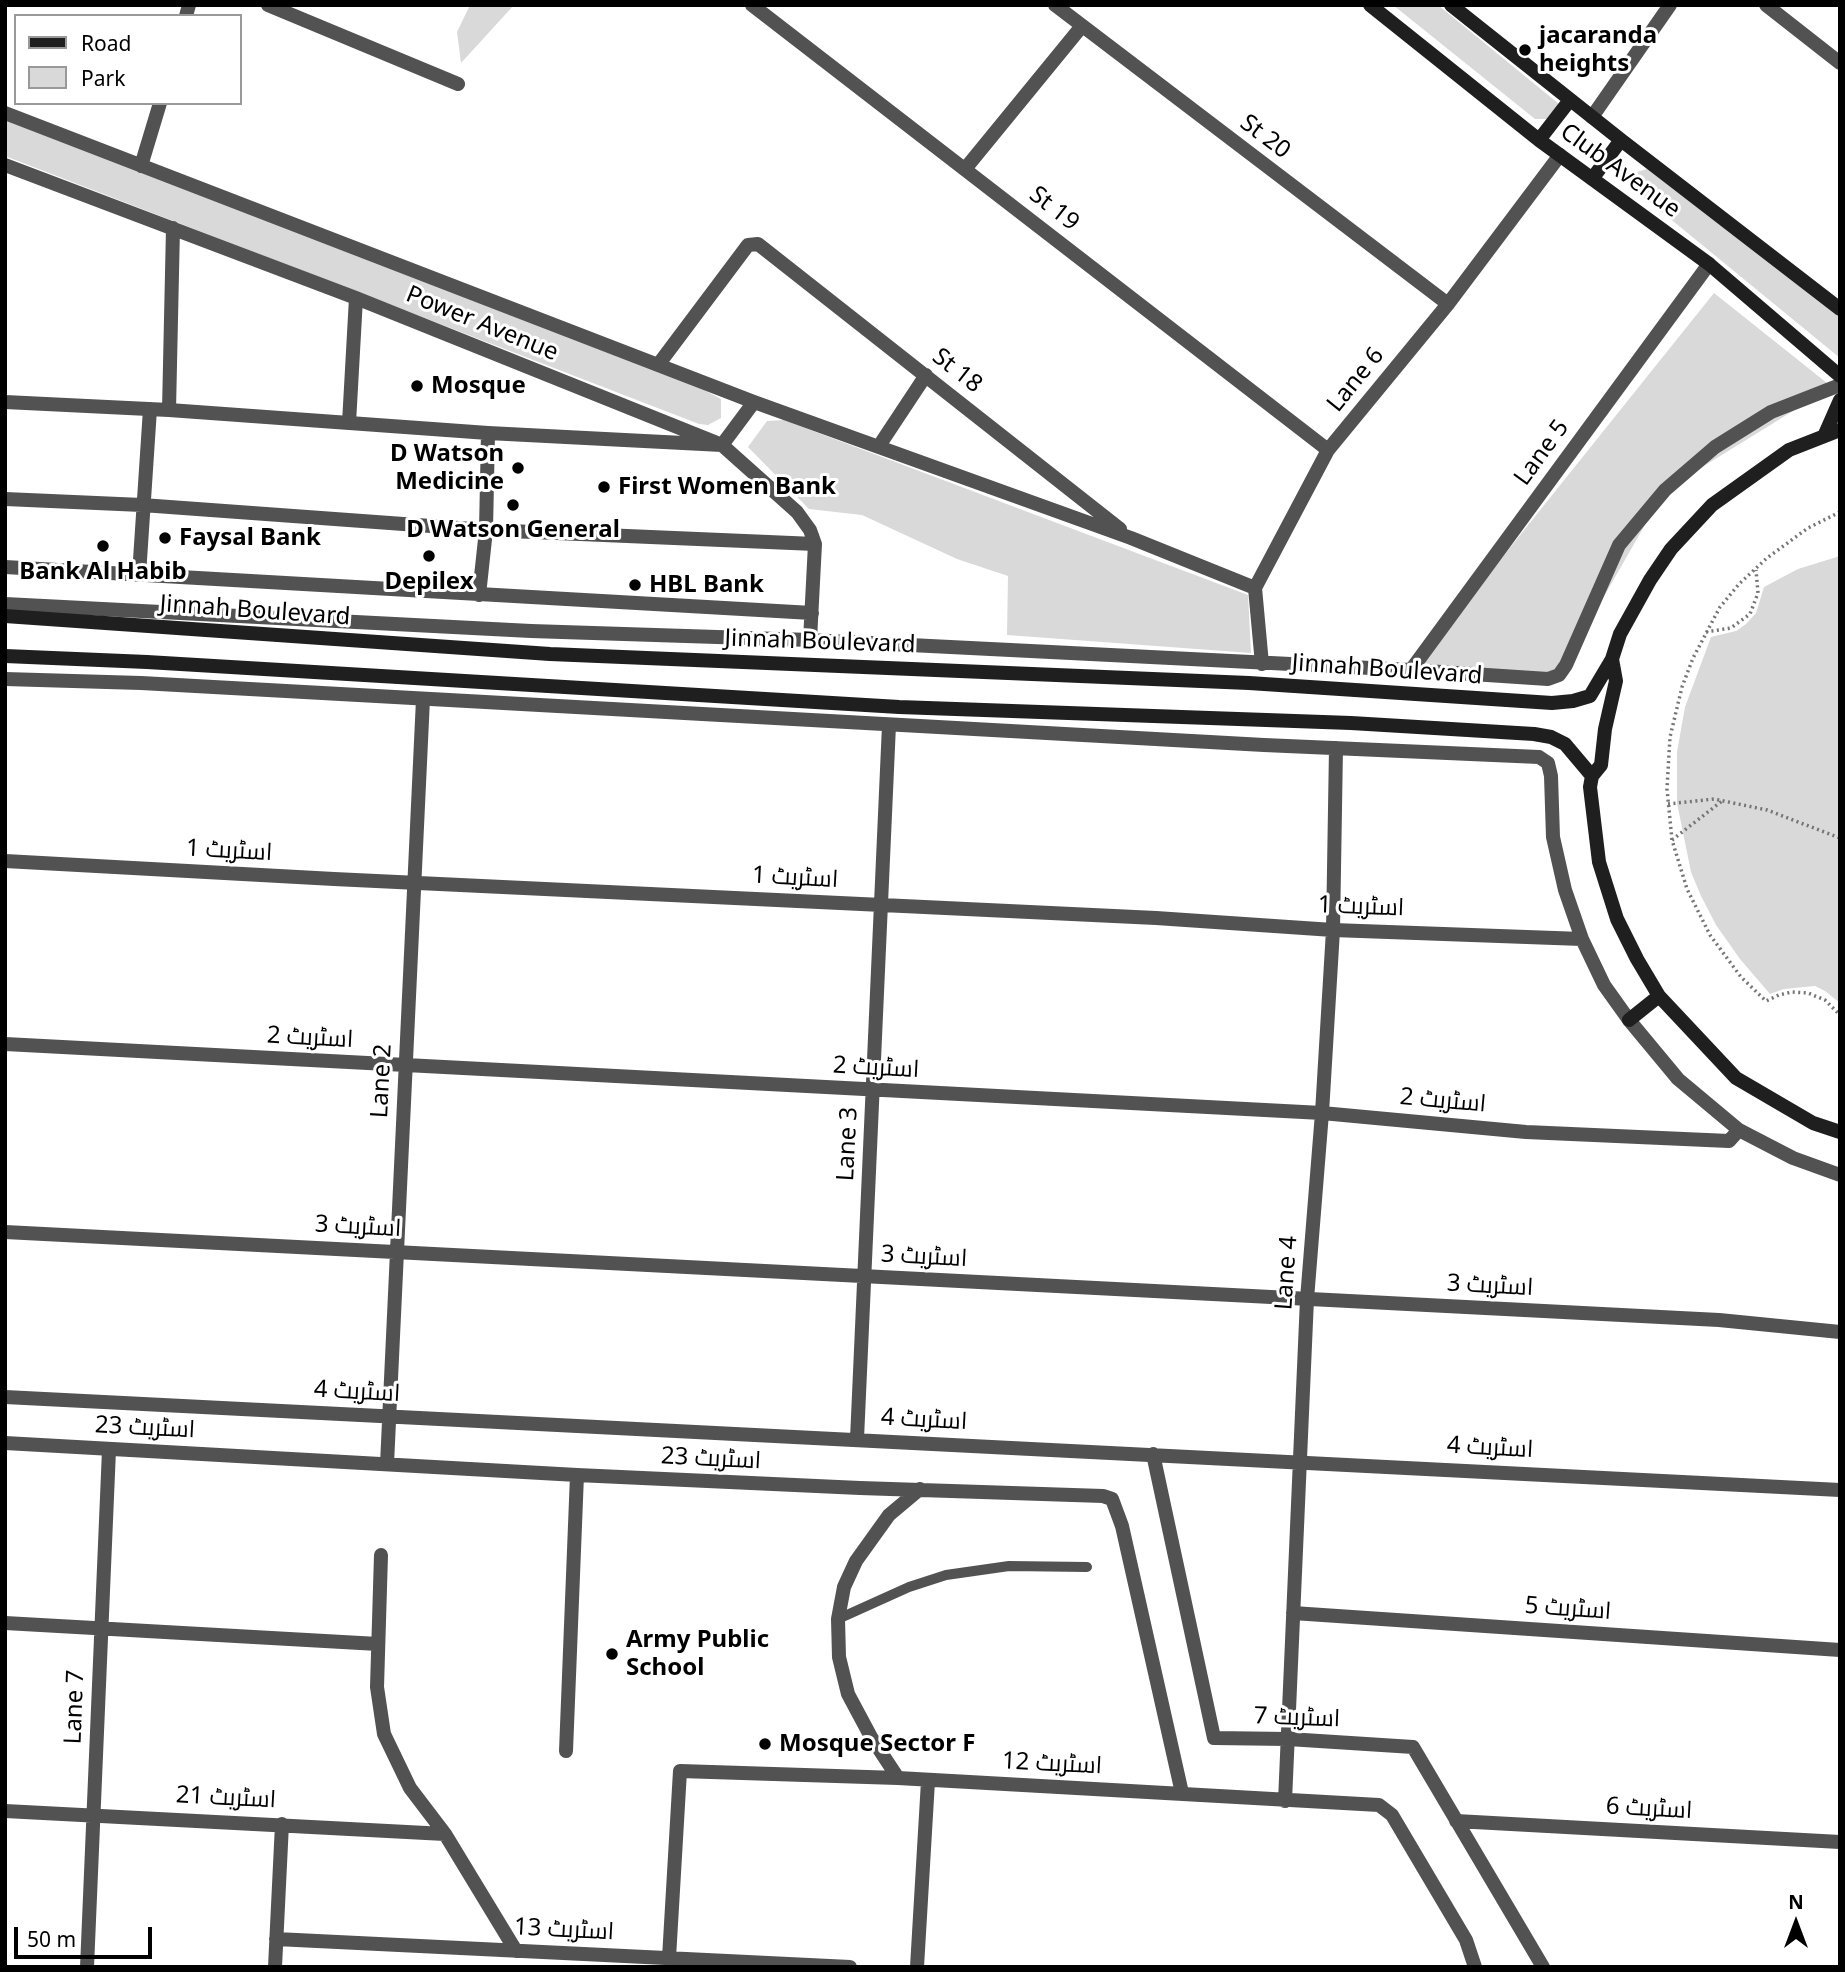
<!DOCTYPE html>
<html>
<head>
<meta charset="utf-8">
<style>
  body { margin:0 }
  #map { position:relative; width:1845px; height:1972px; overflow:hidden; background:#fff; font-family:"Noto Sans",sans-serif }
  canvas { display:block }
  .frame { position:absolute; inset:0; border:7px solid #000; pointer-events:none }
  .legend { position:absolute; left:14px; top:14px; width:228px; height:91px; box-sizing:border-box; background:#fff; border:2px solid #999; margin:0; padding:9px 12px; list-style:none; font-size:21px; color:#000 }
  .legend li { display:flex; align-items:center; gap:14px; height:35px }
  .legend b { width:35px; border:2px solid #999 }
  .north { position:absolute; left:1761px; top:1888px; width:70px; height:70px; -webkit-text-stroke:5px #fff; paint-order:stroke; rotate:0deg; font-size:19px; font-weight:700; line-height:28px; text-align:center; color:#000 }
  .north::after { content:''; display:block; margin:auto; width:24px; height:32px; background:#000; clip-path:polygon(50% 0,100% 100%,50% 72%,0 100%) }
  .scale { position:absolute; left:14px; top:1927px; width:138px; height:32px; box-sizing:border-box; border:4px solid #000; border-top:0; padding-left:9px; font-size:21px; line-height:24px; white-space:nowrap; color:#000; -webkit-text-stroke:5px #fff; paint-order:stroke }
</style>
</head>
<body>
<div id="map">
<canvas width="1845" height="1972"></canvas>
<div class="frame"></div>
<ul class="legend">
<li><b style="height:9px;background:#1f1f1f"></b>Road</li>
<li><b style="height:19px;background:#d9d9d9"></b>Park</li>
</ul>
<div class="north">N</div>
<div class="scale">50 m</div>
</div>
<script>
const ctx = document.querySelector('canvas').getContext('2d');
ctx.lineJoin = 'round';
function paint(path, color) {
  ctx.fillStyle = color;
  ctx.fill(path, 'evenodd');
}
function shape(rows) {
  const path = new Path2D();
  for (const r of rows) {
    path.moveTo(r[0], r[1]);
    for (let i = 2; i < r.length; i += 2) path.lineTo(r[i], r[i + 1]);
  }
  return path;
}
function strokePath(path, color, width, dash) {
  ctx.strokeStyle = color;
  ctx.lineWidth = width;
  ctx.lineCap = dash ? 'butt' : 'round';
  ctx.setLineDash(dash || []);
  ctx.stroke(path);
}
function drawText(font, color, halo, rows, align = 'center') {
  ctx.font = font + ' "Noto Sans",Cairo,sans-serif';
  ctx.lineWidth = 6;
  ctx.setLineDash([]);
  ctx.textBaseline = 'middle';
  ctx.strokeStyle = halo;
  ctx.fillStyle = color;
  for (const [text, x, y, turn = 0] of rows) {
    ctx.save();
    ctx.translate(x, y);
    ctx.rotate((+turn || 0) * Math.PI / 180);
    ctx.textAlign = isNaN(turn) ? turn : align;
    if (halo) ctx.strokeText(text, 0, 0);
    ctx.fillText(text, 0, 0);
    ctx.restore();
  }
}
const green = shape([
  [470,5,514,5,461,63,457,32],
  [1393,5,1438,5,1559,104,1549,119,1535,119],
  [5,119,691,383,721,399,721,418,708,425,699,424,5,156],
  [1647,169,1840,316,1840,358,1640,194,1630,174],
  [1714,293,1832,387,1665,490,1559,675,1412,670],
  [784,420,1248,595,1251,653,1007,635,1008,576,957,559,862,515,809,509,748,447,767,421],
  [1840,556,1840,1003,1825,991,1815,986,1784,989,1770,994,1740,959,1716,925,1701,896,1691,872,1677,803,1677,752,1685,707,1711,637,1736,631,1746,624,1756,613,1764,587,1798,569]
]);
const path = shape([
  [1840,512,1808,528,1767,558,1739,584,1720,607,1693,658,1682,687,1670,737,1667,789,1672,840,1687,889,1710,935,1741,977,1766,1001,1779,995,1792,992,1808,993,1825,1000,1840,1015],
  [1706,632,1731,628,1750,614,1758,593,1756,570],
  [1668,804,1714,799,1767,810,1840,838],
  [1672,840,1722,801]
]);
const lane = shape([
  [838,1619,909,1587,946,1575,1009,1566,1087,1567]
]);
const street = shape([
  [268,5,458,84],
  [752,5,1328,450],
  [1055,5,1448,304],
  [1766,5,1840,63],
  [186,16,189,5],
  [5,113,754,402,1131,538,1255,588],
  [1592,117,1670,5],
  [5,165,356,298,722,445,797,512,810,530,815,544,810,640],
  [141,166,160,103],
  [965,169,1082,26],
  [658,365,748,245,758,244,1120,529],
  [5,402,169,410,488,433,722,445,754,402],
  [169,410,173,228],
  [349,423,356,298],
  [879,446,926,375],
  [5,499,142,505,486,530,815,544],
  [5,567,812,613],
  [139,575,150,409],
  [479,595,486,530,488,433],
  [5,604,531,631,810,640,1411,670,1548,679,1559,675,1566,665,1619,545,1665,490,1715,447,1771,412,1840,385],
  [1262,664,1255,588,1328,450,1448,304,1560,155],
  [1411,670,1709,264],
  [5,679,141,683,1264,745,1539,757,1548,763,1551,776,1553,837,1565,890,1582,939,1604,985,1629,1020,1678,1079,1739,1130,1793,1158,1840,1175],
  [5,861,334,879,1156,918,1333,930,1582,939],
  [5,1044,1322,1113,1526,1132,1729,1141,1739,1130],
  [5,1232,1719,1320,1840,1332],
  [5,1397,1840,1490],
  [857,1439,889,725],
  [5,1443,577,1475,860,1488,1103,1496,1112,1499,1122,1526,1182,1793],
  [1153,1454,1214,1738,1288,1739,1413,1747,1543,1967],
  [387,1464,423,699],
  [381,1555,377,1687,384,1734,410,1788,445,1834,516,1951],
  [1293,1613,1840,1650],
  [5,1623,378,1644],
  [566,1751,577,1475],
  [898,1778,871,1737,848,1694,839,1657,838,1619,844,1587,856,1561,889,1515,920,1489],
  [1285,1801,1307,1299,1322,1113,1333,930,1336,748],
  [5,1811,445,1834],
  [1456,1821,1840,1842],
  [276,1939,850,1967],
  [669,1958,680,1771,898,1778,1379,1805,1392,1815,1466,1940,1475,1967],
  [87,1967,109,1450],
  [275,1967,282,1824],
  [917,1967,928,1781]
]);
const secondary = shape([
  [1370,5,1539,140,1709,264,1840,376],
  [1451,5,1621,140,1840,309],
  [1539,140,1570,100],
  [1592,179,1621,140],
  [1840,430,1789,450,1712,505,1671,549,1650,580,1620,634,1612,659,1616,681,1605,729,1601,765,1592,776,1590,787,1599,862,1617,919,1637,959,1659,996,1736,1078,1813,1123,1840,1132],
  [1825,434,1840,400],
  [5,616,550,654,1249,683,1552,703,1573,701,1590,696,1612,659],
  [5,656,147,662,899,707,1351,723,1534,734,1551,737,1565,744,1592,776],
  [1629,1020,1659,996]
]);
const markers = [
  [1525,50,7,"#000"],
  [417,386,7,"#000"],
  [518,468,7,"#000"],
  [604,487,7,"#000"],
  [513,505,7,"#000"],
  [165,538,7,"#000"],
  [103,546,7,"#000"],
  [429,556,7,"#000"],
  [635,585,7,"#000"],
  [612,1654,7,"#000"],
  [765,1744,7,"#000"]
];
const poiNames = [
  ["jacaranda",1539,36],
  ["heights",1539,64],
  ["Mosque",431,386],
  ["D Watson",504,454,"right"],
  ["Medicine",504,482,"right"],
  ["First Women Bank",618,487],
  ["D Watson General",513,530,"center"],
  ["Faysal Bank",179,538],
  ["Bank Al Habib",103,572,"center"],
  ["Depilex",429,582,"center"],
  ["HBL Bank",649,585],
  ["Army Public",626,1640],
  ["School",626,1668],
  ["Mosque Sector F",779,1744]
];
const streetNames = [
  ["St 20",1265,137,37],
  ["Club Avenue",1620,171,36],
  ["St 19",1054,209,38],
  ["Power Avenue",482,324,22],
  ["St 18",957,371,38],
  ["Lane 6",1356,380,-51],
  ["Lane 5",1542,453,-54],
  ["Jinnah Boulevard",255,611,4],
  ["Jinnah Boulevard",820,642,2],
  ["Jinnah Boulevard",1387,670,4],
  ["اسٹریٹ 1",229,851,3],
  ["اسٹریٹ 1",795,878,3],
  ["اسٹریٹ 1",1361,907,2],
  ["اسٹریٹ 2",310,1038,3],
  ["اسٹریٹ 2",876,1068,3],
  ["Lane 2",382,1081,-87],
  ["اسٹریٹ 2",1443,1101,5],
  ["Lane 3",848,1144,-87],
  ["اسٹریٹ 3",358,1227,3],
  ["اسٹریٹ 3",924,1257,3],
  ["Lane 4",1287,1273,-86],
  ["اسٹریٹ 3",1490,1286,3],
  ["اسٹریٹ 4",357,1392,3],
  ["اسٹریٹ 4",924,1420,3],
  ["اسٹریٹ 23",145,1428,3],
  ["اسٹریٹ 4",1490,1448,3],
  ["اسٹریٹ 23",711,1459,3],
  ["اسٹریٹ 5",1568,1609,4],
  ["Lane 7",75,1707,-88],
  ["اسٹریٹ 7",1297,1718,2],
  ["اسٹریٹ 12",1052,1764,3],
  ["اسٹریٹ 21",226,1798,3],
  ["اسٹریٹ 6",1649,1809,3],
  ["اسٹریٹ 13",564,1930,3]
];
paint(green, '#d9d9d9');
strokePath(path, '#747474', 3.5, [2, 3.5]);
strokePath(lane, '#525252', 10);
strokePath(street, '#525252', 14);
strokePath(secondary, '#1f1f1f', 14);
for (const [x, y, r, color] of markers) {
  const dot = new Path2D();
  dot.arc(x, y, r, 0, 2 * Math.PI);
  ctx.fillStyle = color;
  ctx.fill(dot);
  strokePath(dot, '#fff', 2.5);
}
drawText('bold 24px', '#000', '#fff', poiNames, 'left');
drawText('24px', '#000', '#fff', streetNames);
</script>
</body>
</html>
